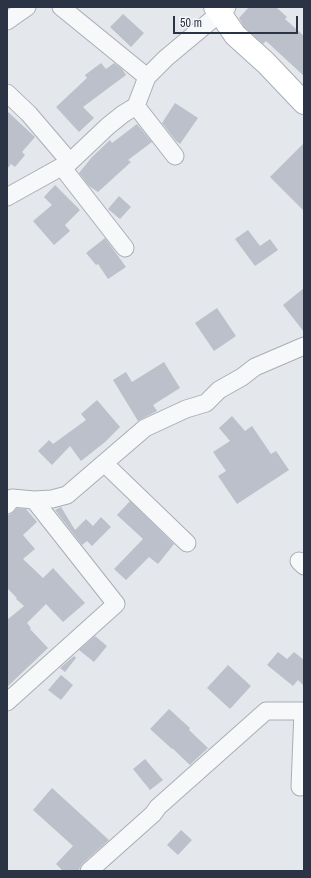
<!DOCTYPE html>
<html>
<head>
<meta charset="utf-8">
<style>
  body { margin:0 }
  #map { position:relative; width:311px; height:878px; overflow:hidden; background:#e4e7ec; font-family:"Archivo Narrow",sans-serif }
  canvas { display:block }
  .frame { position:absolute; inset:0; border:8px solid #2b3445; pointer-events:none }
  .scale { position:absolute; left:173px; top:16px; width:125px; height:18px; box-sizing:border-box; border:2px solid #2b3445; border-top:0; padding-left:5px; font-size:12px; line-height:14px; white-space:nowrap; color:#2b3445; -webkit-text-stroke:3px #f4f6f9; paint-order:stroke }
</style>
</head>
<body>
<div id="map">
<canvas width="311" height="878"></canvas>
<div class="frame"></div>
<div class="scale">50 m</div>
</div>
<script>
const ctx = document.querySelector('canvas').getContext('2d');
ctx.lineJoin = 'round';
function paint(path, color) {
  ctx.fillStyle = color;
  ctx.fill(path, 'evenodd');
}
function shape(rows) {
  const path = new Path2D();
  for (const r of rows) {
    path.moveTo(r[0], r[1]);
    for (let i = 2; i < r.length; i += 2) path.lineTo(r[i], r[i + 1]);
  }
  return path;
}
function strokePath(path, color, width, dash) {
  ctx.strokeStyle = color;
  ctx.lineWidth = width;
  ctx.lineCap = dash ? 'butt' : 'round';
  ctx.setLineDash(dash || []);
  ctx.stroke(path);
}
const building = shape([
  [249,7,276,7,287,17,285,19,304,36,304,76,266,41,263,44,244,27,239,18],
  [123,14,144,33,131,47,110,27],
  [101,63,106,69,114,63,122,69,126,75,83,107,94,118,79,132,56,107,87,78,85,75],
  [175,103,198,118,180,144,176,141,162,123],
  [7,111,35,137,22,152,25,155,15,167,11,164,7,169],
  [137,124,152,142,128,160,131,162,98,192,89,186,79,173,92,157,110,140,112,143],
  [304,143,304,211,270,177],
  [55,185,80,210,65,225,70,231,54,245,33,221,52,205,44,197],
  [119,196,131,207,120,219,108,209],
  [248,230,260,246,270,239,278,250,255,266,235,239],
  [105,238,126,267,108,279,98,264,96,265,86,253],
  [304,288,304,332,283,305],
  [217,308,236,336,214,351,195,323],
  [164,362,180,388,153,405,157,411,138,421,113,380,126,372,132,382],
  [97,400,120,427,105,442,81,461,70,446,52,465,38,451,49,440,53,444,86,420,81,414],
  [232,416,245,431,252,426,271,454,276,451,289,470,237,504,218,476,226,471,213,452,230,441,219,428],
  [130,501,174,544,158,564,149,557,126,580,114,569,143,539,117,515],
  [61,507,75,530,86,519,93,526,101,517,111,527,92,546,87,541,82,545,55,510],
  [17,508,26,509,37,522,23,535,35,549,23,559,43,578,53,568,85,603,63,622,46,604,27,623,31,628,30,629,48,648,7,687,7,620,24,606,16,599,17,598,7,588,7,515,11,514],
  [95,636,107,646,94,662,79,650],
  [278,652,287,659,294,652,304,660,304,686,298,680,293,686,267,665],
  [74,656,76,658,65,672,60,668],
  [228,665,251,686,230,709,207,688],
  [61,675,73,685,61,700,48,690],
  [169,709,190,728,189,730,208,748,190,765,172,748,172,749,150,729],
  [145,759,163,780,150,790,133,769],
  [52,788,109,840,82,864,78,871,63,871,56,864,73,846,33,810],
  [181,830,192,840,178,855,167,845]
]);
const street = shape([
  [61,7,147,77],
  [7,21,27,7],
  [7,93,29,114,70,162],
  [136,106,175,156],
  [62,167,125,248],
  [7,197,70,162,108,126,123,114,136,106,147,77,166,58,227,7],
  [104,463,187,543],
  [7,505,12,498,34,500,52,499,67,495,145,428,186,409,206,403,219,390,242,377,255,367,304,346],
  [299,561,304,566],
  [7,702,116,604,34,500],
  [300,787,303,711],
  [89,871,153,814,158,807,266,711,304,711]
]);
const secondary = shape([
  [215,7,220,13,235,35,266,63,304,103]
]);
paint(building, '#bbc0ca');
strokePath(street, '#a9aeb7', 19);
strokePath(secondary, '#a9aeb7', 24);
strokePath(street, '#f7f8fa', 17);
strokePath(secondary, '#fff', 22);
</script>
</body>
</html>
